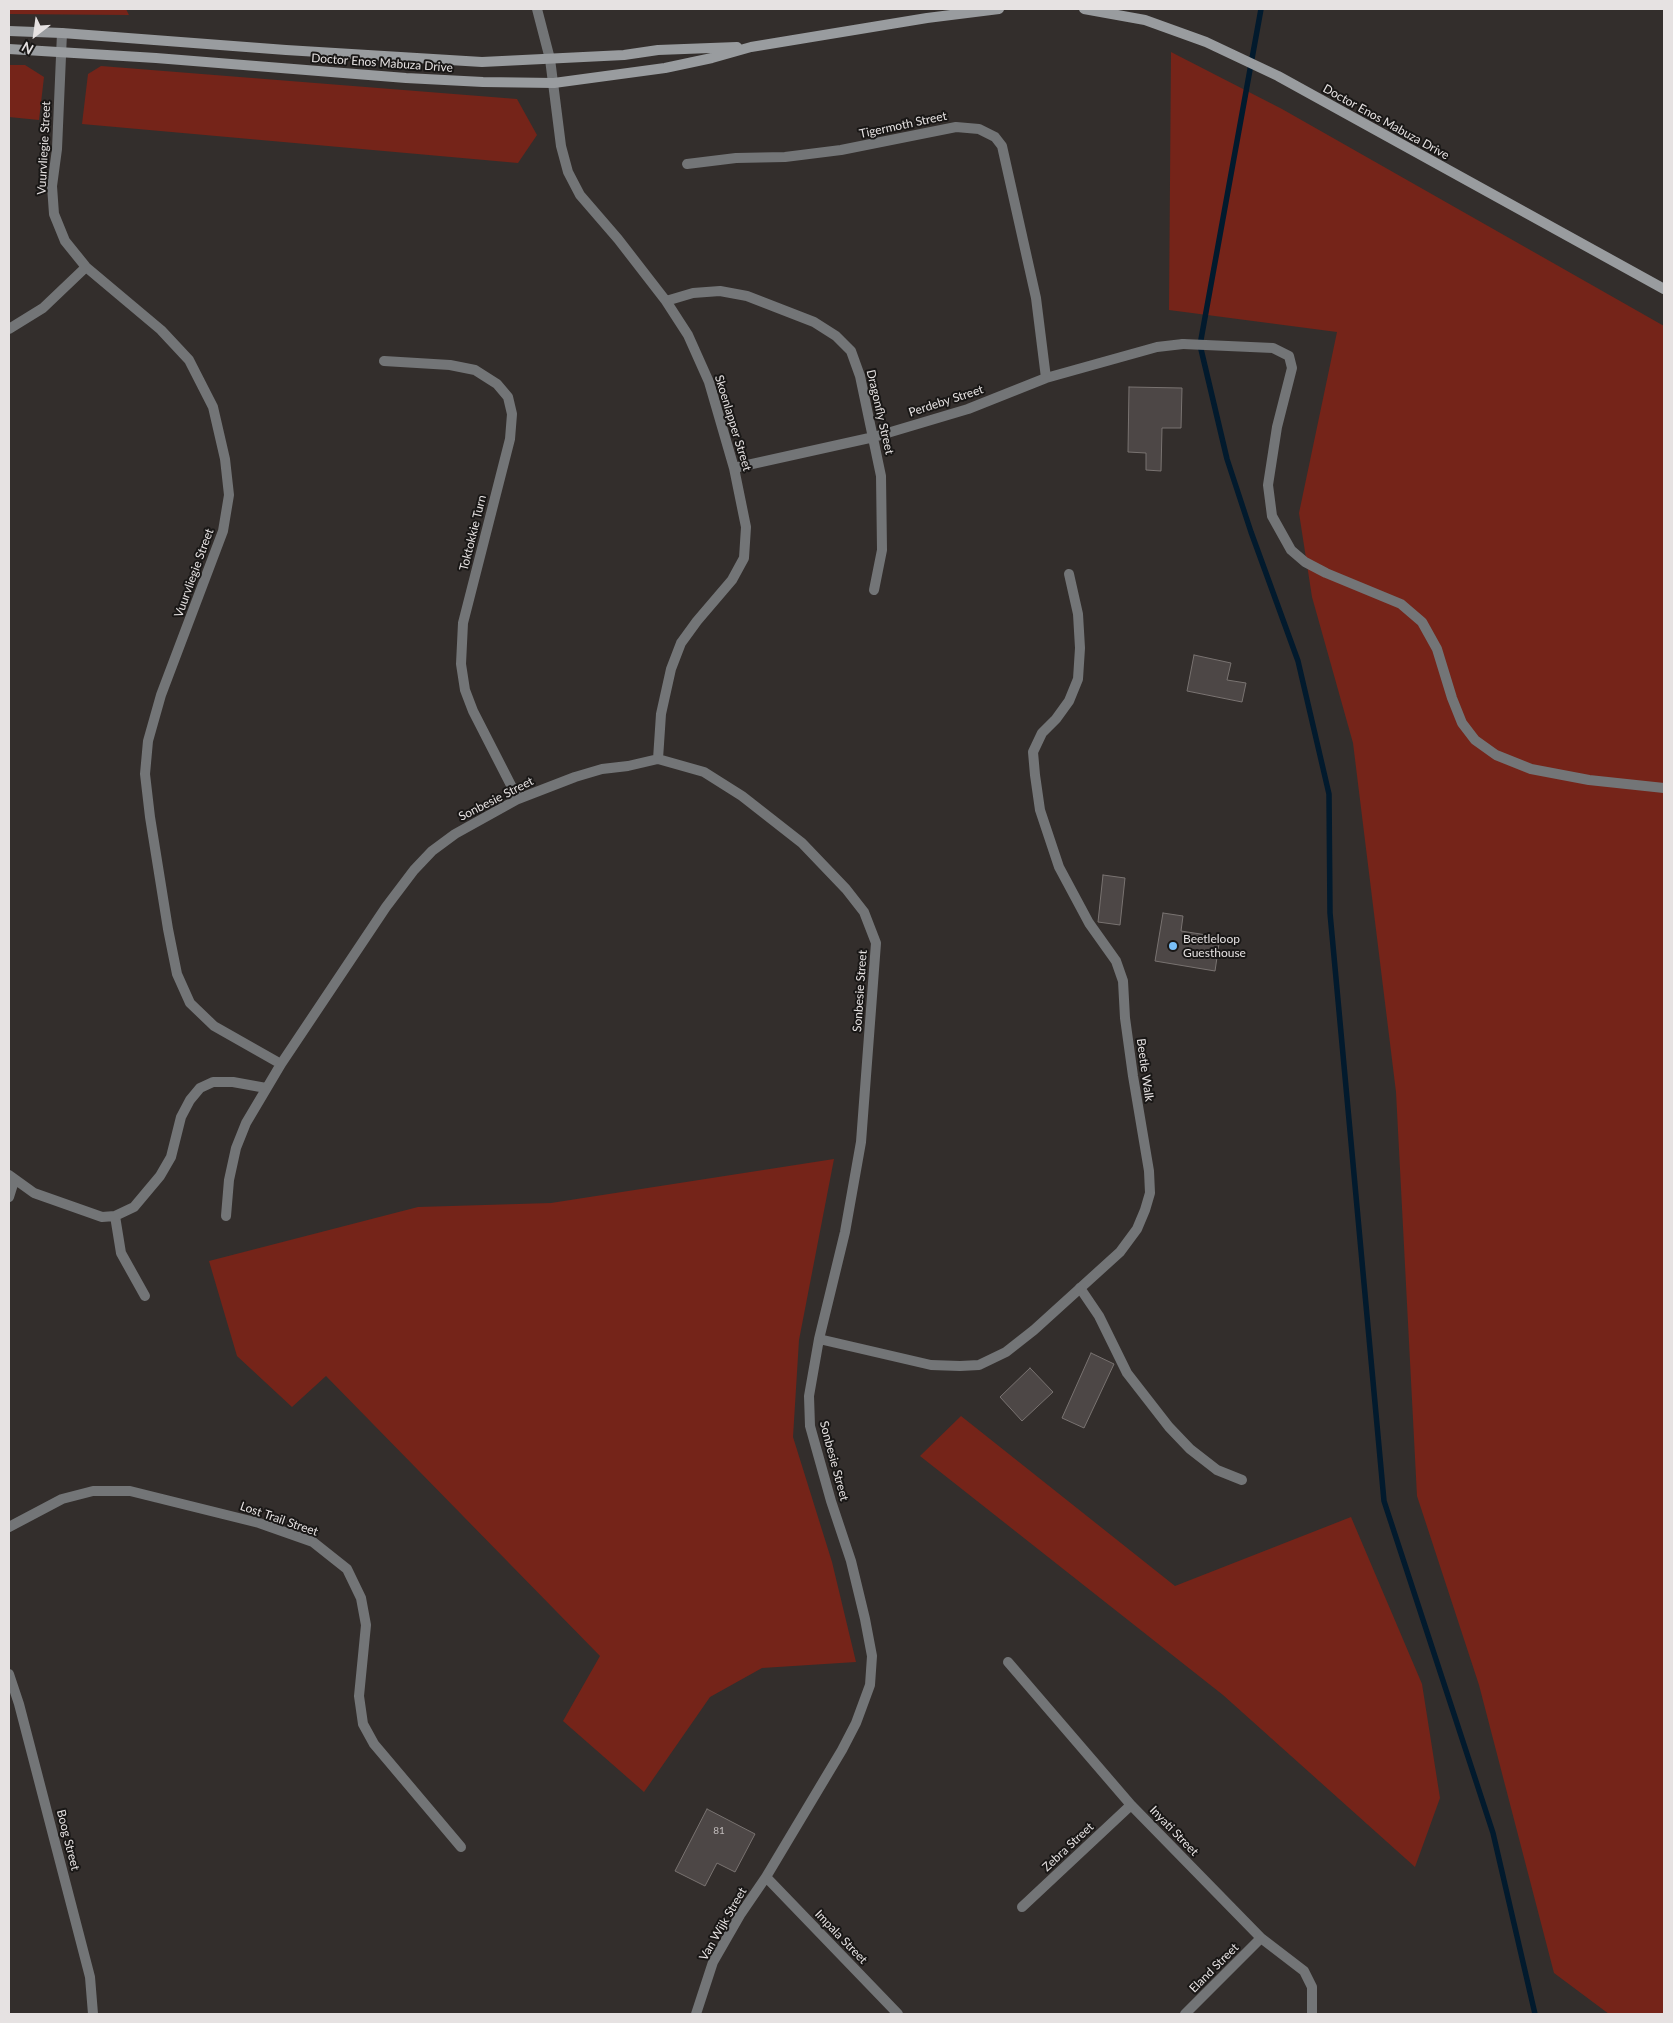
<!DOCTYPE html>
<html>
<head>
<meta charset="utf-8">
<style>
  body { margin:0 }
  #map { position:relative; width:1673px; height:2023px; overflow:hidden; background:#332e2c; font-family:Lato,sans-serif }
  canvas { display:block }
  .frame { position:absolute; inset:0; border:10px solid #e6e2e2; pointer-events:none }
  .north { position:absolute; left:10px; top:10px; width:50px; height:50px; -webkit-text-stroke:4px #191716; paint-order:stroke; rotate:210deg; font-size:14px; font-weight:700; line-height:20px; text-align:center; color:#e6e2e2 }
  .north::after { content:''; display:block; margin:auto; width:18px; height:22px; background:#e6e2e2; clip-path:polygon(50% 0,100% 100%,50% 72%,0 100%) }
</style>
</head>
<body>
<div id="map">
<canvas width="1673" height="2023"></canvas>
<div class="frame"></div>
<div class="north">N</div>
</div>
<script>
const ctx = document.querySelector('canvas').getContext('2d');
ctx.lineJoin = 'round';
function paint(path, color) {
  ctx.fillStyle = color;
  ctx.fill(path, 'evenodd');
}
function shape(rows) {
  const path = new Path2D();
  for (const r of rows) {
    path.moveTo(r[0], r[1]);
    for (let i = 2; i < r.length; i += 2) path.lineTo(r[i], r[i + 1]);
  }
  return path;
}
function strokePath(path, color, width, dash) {
  ctx.strokeStyle = color;
  ctx.lineWidth = width;
  ctx.lineCap = dash ? 'butt' : 'round';
  ctx.setLineDash(dash || []);
  ctx.stroke(path);
}
function drawText(font, color, halo, rows, align = 'center') {
  ctx.font = font + ' Lato,sans-serif';
  ctx.lineWidth = 4;
  ctx.setLineDash([]);
  ctx.textBaseline = 'middle';
  ctx.strokeStyle = halo;
  ctx.fillStyle = color;
  for (const [text, x, y, turn = 0] of rows) {
    ctx.save();
    ctx.translate(x, y);
    ctx.rotate((+turn || 0) * Math.PI / 180);
    ctx.textAlign = isNaN(turn) ? turn : align;
    if (halo) ctx.strokeText(text, 0, 0);
    ctx.fillText(text, 0, 0);
    ctx.restore();
  }
}
const green = shape([
  [9,9,126,9,129,15,9,14],
  [1171,52,1282,109,1664,326,1664,2014,1609,2014,1554,1973,1479,1685,1417,1496,1396,1092,1353,743,1312,597,1299,513,1337,332,1169,310],
  [9,65,25,65,44,77,39,120,9,117],
  [101,66,517,99,537,135,518,163,82,124,88,74],
  [834,1159,799,1340,793,1437,832,1562,856,1662,762,1668,710,1697,644,1792,563,1721,600,1656,326,1376,292,1407,237,1356,209,1261,418,1207,551,1203],
  [961,1416,1175,1586,1351,1517,1422,1684,1440,1798,1415,1867,1223,1695,920,1456]
]);
const stream = shape([
  [1261,9,1200,345,1227,459,1251,532,1298,661,1329,794,1330,913,1384,1501,1493,1833,1535,2014]
]);
const building = shape([
  [1129,387,1182,388,1181,428,1162,428,1161,471,1146,470,1146,453,1128,452,1129,387],
  [1194,655,1231,663,1227,680,1246,683,1242,702,1187,691,1194,655],
  [1103,875,1125,878,1120,925,1098,922,1103,875],
  [1163,913,1183,916,1181,931,1220,937,1215,971,1155,961,1163,913],
  [1091,1353,1114,1364,1084,1428,1062,1418,1091,1353],
  [1030,1368,1053,1392,1022,1421,1000,1397,1030,1368],
  [707,1809,755,1834,735,1872,717,1863,705,1886,675,1871,707,1809]
]);
const service = shape([
  [1183,344,1273,348,1289,356,1292,368,1277,427,1268,485,1272,516,1291,550,1305,562,1326,573,1401,604,1422,622,1437,649,1452,698,1462,723,1475,740,1496,755,1531,769,1589,780,1664,788],
  [9,1175,34,1193,102,1217,115,1216,134,1207,160,1176,171,1157,181,1117,190,1100,200,1088,213,1082,233,1082,266,1088],
  [9,1197,14,1181],
  [115,1216,121,1253,145,1296],
  [1080,1288,1099,1316,1127,1373,1169,1427,1190,1449,1217,1470,1242,1480]
]);
const minor = shape([
  [537,9,550,59,561,146,568,172,580,195,618,239,666,301,688,335,709,382,734,468,746,527,744,558,732,580,697,621,681,643,671,669,661,714,658,759],
  [62,33,57,149,52,186,54,214,65,241,86,267,161,330,189,360,213,407,225,459,229,495,223,531,161,695,148,741,145,774,150,817,168,929,177,974,190,1003,214,1026,281,1064],
  [687,164,736,158,785,157,841,150,956,127,979,129,995,137,1002,146,1036,298,1046,378],
  [666,301,693,293,720,291,747,296,814,322,836,336,851,351,860,376,881,476,882,550,874,590],
  [9,329,43,308,86,267],
  [384,361,450,365,475,370,497,384,508,397,512,414,510,439,463,623,461,664,465,690,473,711,518,799],
  [734,468,874,437,968,409,1046,378,1157,347,1183,344],
  [226,1216,229,1180,236,1148,246,1123,281,1064,386,907,414,870,432,851,455,834,518,799,575,777,602,769,628,766,658,759,704,772,742,796,802,843,846,889,864,912,876,943,861,1142,845,1232,819,1339,809,1396,810,1426,831,1501,851,1561,865,1619,872,1656,870,1685,856,1723,842,1750,766,1877,740,1915,713,1962,696,2014],
  [819,1339,931,1365,960,1366,979,1365,1006,1352,1034,1330,1120,1252,1137,1229,1145,1210,1150,1193,1149,1171,1133,1076,1125,1018,1123,981,1116,961,1089,923,1059,867,1040,810,1035,775,1033,752,1042,733,1056,719,1069,701,1078,679,1080,648,1078,614,1069,574],
  [9,1527,62,1499,93,1491,130,1491,259,1523,313,1542,347,1569,361,1598,366,1625,359,1696,363,1724,374,1744,461,1847],
  [1008,1662,1131,1805,1261,1938,1304,1971,1312,1987,1312,2014],
  [9,1674,19,1704,90,1977,93,2014],
  [766,1877,898,2014],
  [1022,1907,1131,1805],
  [1185,2014,1261,1938]
]);
const secondary = shape([
  [1084,9,1145,20,1206,42,1278,76,1664,289],
  [9,31,62,33,286,50,482,62,624,55,658,50,737,47],
  [9,49,156,58,406,78,483,82,554,83,665,68,712,58,751,47,927,18,999,9]
]);
const markers = [
  [1173,946,5,"#79bff8"]
];
const numberNames = [
  ["81",719,1831]
];
const streetNames = [
  ["Doctor Enos Mabuza Drive",382,63,4],
  ["Doctor Enos Mabuza Drive",1386,122,29],
  ["Tigermoth Street",903,125,-12],
  ["Vuurvliegie Street",44,148,-87],
  ["Perdeby Street",946,401,-18],
  ["Dragonfly Street",880,412,77],
  ["Skoenlapper Street",733,423,73],
  ["Toktokkie Turn",473,533,-76],
  ["Vuurvliegie Street",194,573,-70],
  ["Sonbesie Street",496,799,-27],
  ["Sonbesie Street",860,991,-86],
  ["Beetle Walk",1145,1070,82],
  ["Sonbesie Street",834,1461,75],
  ["Lost Trail Street",279,1519,19],
  ["Inyati Street",1174,1831,46],
  ["Boog Street",68,1840,76],
  ["Zebra Street",1068,1847,-43],
  ["Van Wijk Street",723,1924,-60],
  ["Impala Street",841,1937,46],
  ["Eland Street",1214,1968,-45]
];
const poiNames = [
  ["Beetleloop",1183,939],
  ["Guesthouse",1183,953]
];
paint(green, '#752419');
strokePath(stream, '#021a2d', 5.5);
paint(building, '#4d4746');
strokePath(building, '#797371', 1);
strokePath(service, '#737577', 10);
strokePath(minor, '#737577', 10);
strokePath(secondary, '#999c9f', 10);
for (const [x, y, r, color] of markers) {
  const dot = new Path2D();
  dot.arc(x, y, r, 0, 2 * Math.PI);
  ctx.fillStyle = color;
  ctx.fill(dot);
  strokePath(dot, '#191716', 2);
}
drawText('10px', '#c0bbbb', null, numberNames);
drawText('12px', '#e6e2e2', '#191716', streetNames);
drawText('12px', '#e6e2e2', '#191716', poiNames, 'left');
</script>
</body>
</html>
